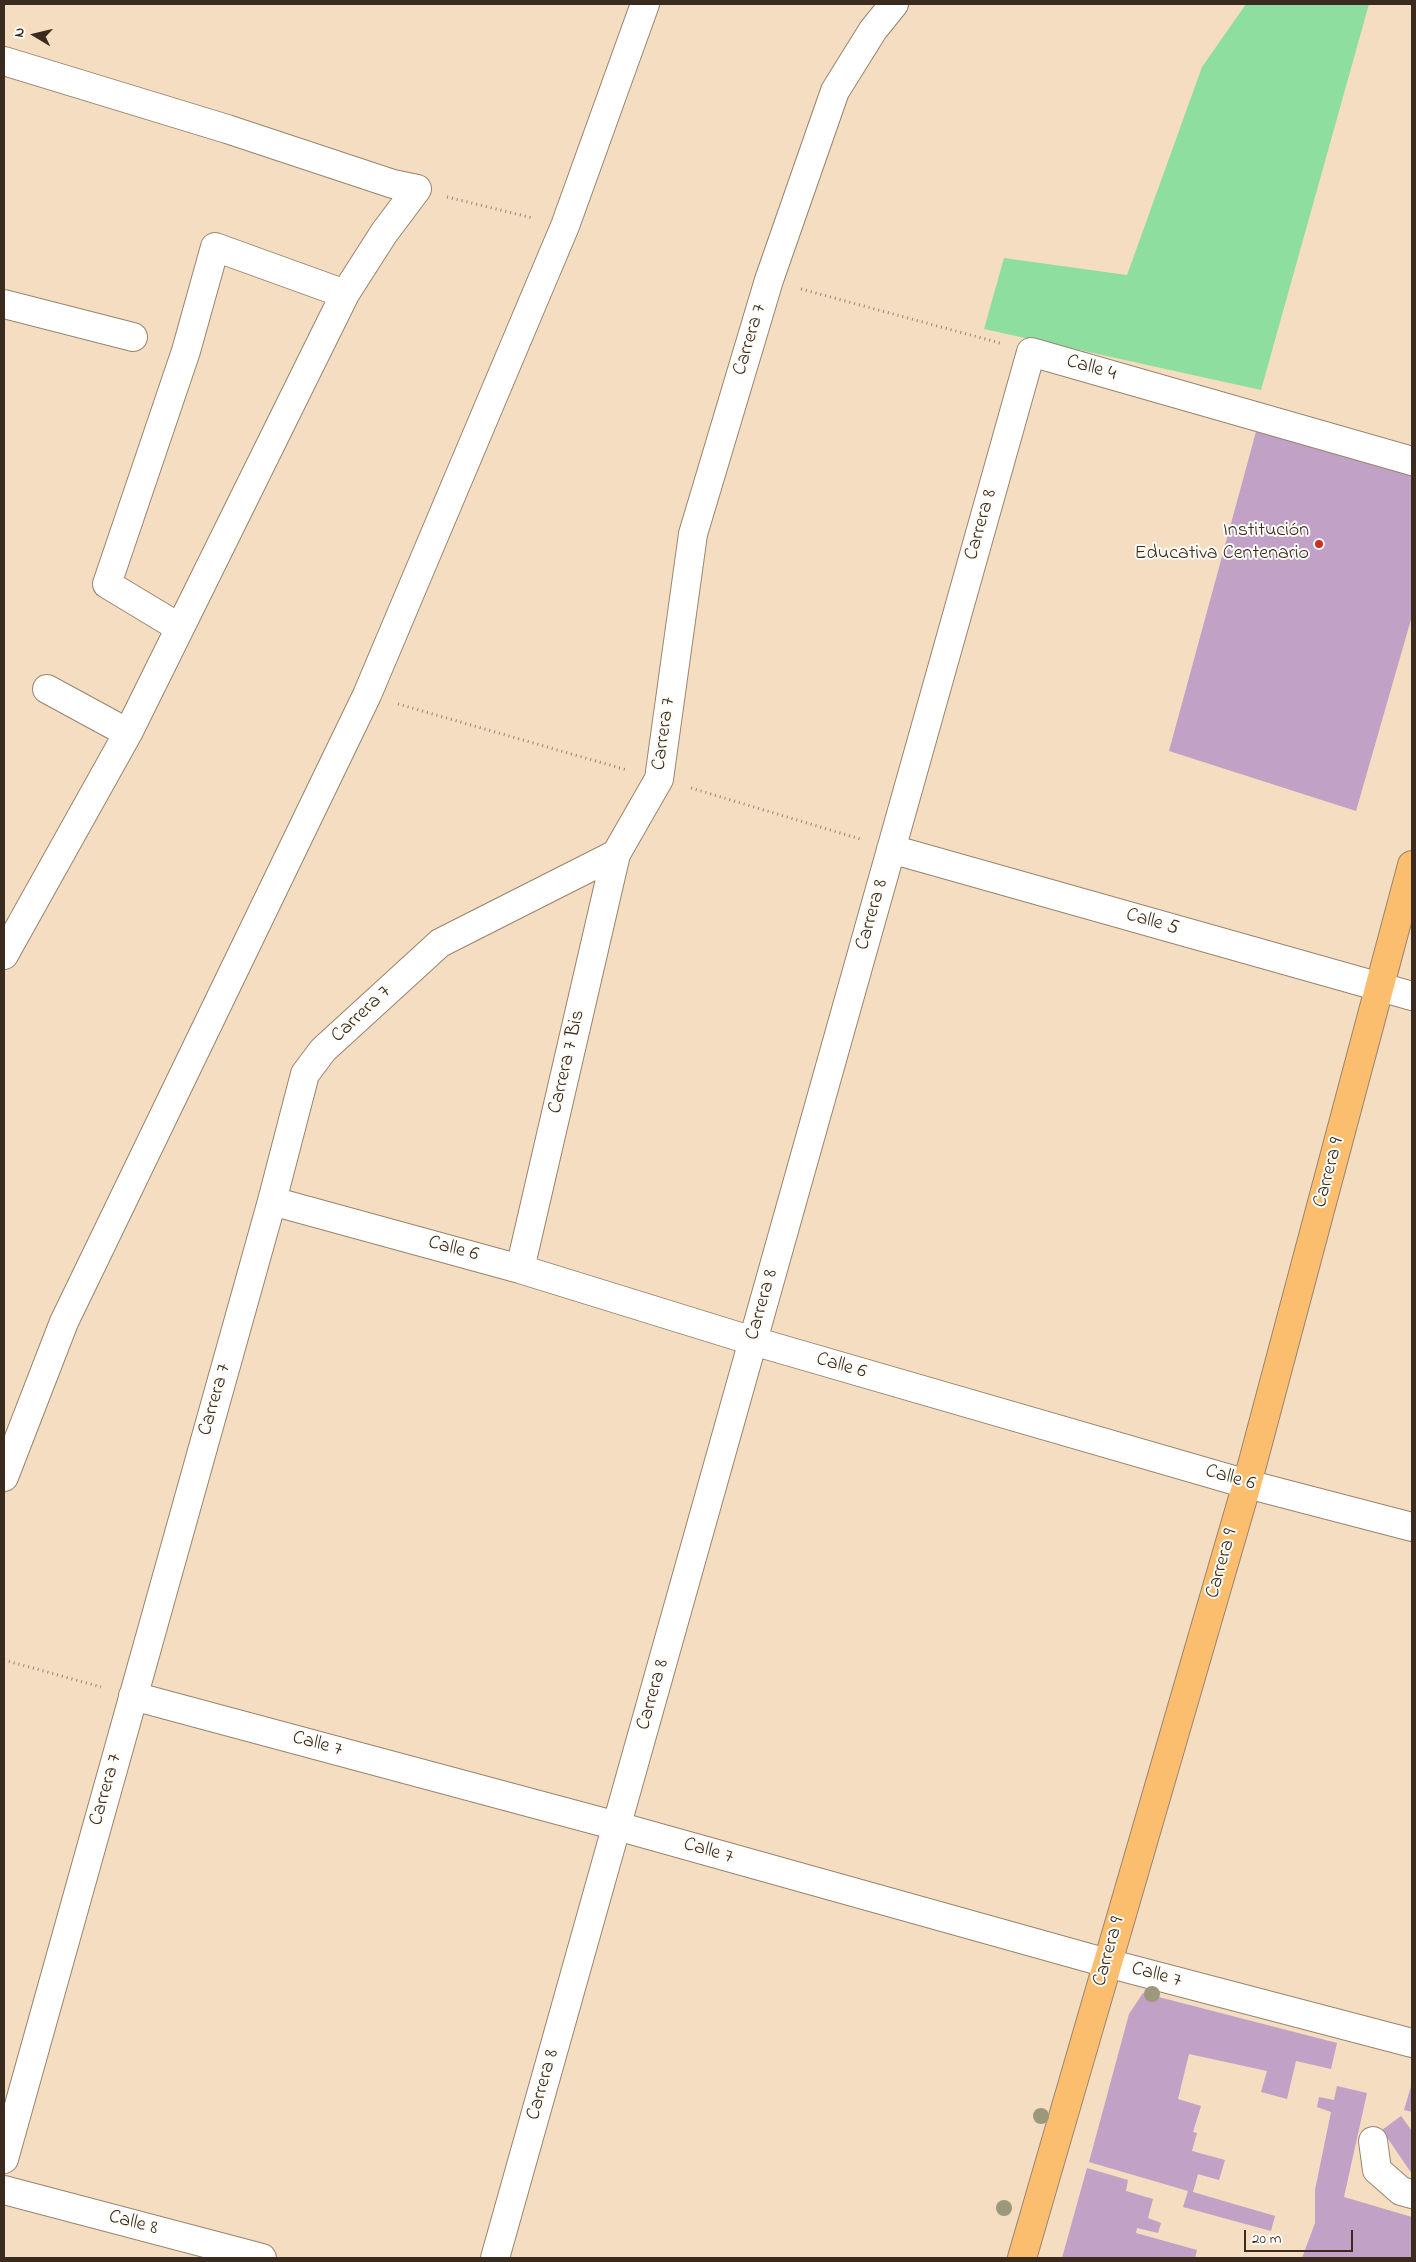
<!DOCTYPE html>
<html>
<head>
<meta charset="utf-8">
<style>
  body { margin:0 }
  #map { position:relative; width:1416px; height:2262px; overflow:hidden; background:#f4ddc0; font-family:"Indie Flower",sans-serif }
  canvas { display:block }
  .frame { position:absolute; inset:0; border:5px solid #3b2a1e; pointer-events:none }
  .north { position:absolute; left:10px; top:10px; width:50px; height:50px; -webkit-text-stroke:4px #fdfcf7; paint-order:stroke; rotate:279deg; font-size:14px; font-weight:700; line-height:20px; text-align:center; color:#3b2a1e }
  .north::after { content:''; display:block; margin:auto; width:18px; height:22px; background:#3b2a1e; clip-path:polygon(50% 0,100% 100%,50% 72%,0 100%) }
  .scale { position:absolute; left:1244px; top:2230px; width:109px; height:22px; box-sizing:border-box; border:2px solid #3b2a1e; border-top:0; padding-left:6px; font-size:15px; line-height:18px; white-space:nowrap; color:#3b2a1e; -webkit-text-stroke:4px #fdfcf7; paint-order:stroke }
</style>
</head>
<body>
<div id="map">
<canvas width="1416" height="2262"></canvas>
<div class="frame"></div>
<div class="north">N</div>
<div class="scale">20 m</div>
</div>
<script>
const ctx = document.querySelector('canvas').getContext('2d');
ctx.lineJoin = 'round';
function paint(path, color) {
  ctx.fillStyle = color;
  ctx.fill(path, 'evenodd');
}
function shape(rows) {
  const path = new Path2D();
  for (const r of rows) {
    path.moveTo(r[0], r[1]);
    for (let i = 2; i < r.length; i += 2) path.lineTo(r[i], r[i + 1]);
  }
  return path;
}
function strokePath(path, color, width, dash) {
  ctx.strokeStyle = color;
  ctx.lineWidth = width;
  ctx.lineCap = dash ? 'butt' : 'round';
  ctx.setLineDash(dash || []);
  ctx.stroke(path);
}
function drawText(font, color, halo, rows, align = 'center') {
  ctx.font = font + ' "Indie Flower",sans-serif';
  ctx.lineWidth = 4;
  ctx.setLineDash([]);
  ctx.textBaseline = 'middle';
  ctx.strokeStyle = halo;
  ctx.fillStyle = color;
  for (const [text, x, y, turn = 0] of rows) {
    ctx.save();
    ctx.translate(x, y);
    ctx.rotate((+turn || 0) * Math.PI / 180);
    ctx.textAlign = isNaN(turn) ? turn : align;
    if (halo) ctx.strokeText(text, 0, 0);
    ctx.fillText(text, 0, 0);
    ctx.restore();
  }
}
const green = shape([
  [1246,4,1369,4,1261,390,984,329,1004,258,1127,275,1202,67]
]);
const building = shape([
  [1260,417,1412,473,1412,616,1356,811,1169,751],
  [1143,1993,1337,2043,1331,2069,1296,2061,1287,2099,1261,2092,1267,2071,1189,2054,1178,2099,1201,2106,1193,2132,1197,2133,1192,2151,1225,2160,1219,2180,1198,2174,1193,2192,1275,2216,1271,2231,1183,2207,1188,2191,1089,2162,1129,2014],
  [1412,2083,1412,2112,1404,2110],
  [1337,2086,1367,2093,1344,2197,1412,2217,1412,2258,1302,2258,1315,2223,1315,2190,1331,2112,1317,2107,1319,2097,1334,2100],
  [1401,2116,1412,2131,1412,2174,1382,2130],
  [1087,2168,1128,2180,1126,2191,1153,2199,1148,2218,1161,2223,1158,2233,1137,2228,1136,2233,1197,2250,1195,2258,1062,2258]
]);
const path = shape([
  [447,197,533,218],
  [801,289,1000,343],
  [398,704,627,770],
  [691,788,860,839],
  [4,1660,101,1687]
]);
const minor = shape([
  [4,61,227,129,393,184,417,189,384,233,345,294,128,733,4,955],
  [4,304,133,337],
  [180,628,107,584,186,351,215,247,345,294],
  [47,689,128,733],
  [891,849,1412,996],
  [272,1201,520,1269,753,1341,1247,1484,1412,1527],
  [520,1269,616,854],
  [4,1477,64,1322,367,695,565,226,645,4],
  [133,1696,617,1826,1107,1963,1412,2043],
  [1373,2141,1377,2170,1401,2191,1412,2194],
  [4,2159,272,1201,305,1074,323,1050,440,943,616,854,659,779,693,534,769,280,835,91,873,30,894,4],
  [4,2190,262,2258],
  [495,2258,1031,352,1412,461]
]);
const major = shape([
  [1022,2258,1247,1484,1412,865]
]);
const trees = [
  [1152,1994],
  [1041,2116],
  [1004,2208]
];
const markers = [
  [1319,544,5,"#c8321e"]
];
const streetNames = [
  ["Carrera 7",751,340,-73],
  ["Calle 4",1091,369,16],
  ["Carrera 8",982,525,-74],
  ["Carrera 7",665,734,-82],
  ["Carrera 8",873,915,-74],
  ["Calle 5",1152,923,16],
  ["Carrera 7",362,1015,-43],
  ["Carrera 7 Bis",568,1062,-77],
  ["Carrera 9",1330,1173,-75],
  ["Calle 6",453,1250,15],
  ["Carrera 8",763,1305,-74],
  ["Calle 6",841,1367,16],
  ["Carrera 7",216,1400,-74],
  ["Calle 6",1230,1479,16],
  ["Carrera 9",1223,1564,-74],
  ["Carrera 8",654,1695,-74],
  ["Calle 7",317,1745,15],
  ["Carrera 7",107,1790,-74],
  ["Calle 7",708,1852,16],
  ["Carrera 9",1110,1952,-74],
  ["Calle 7",1156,1976,15],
  ["Carrera 8",544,2085,-74],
  ["Calle 8",133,2224,15]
];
const poiNames = [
  ["Institución",1309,532],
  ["Educativa Centenario",1309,555]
];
paint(green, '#8edf9f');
paint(building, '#c1a1c6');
strokePath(minor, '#98846f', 30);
strokePath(major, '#98846f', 30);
strokePath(path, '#98846f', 3, [1, 4]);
strokePath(minor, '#fff', 28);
strokePath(major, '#fbbe6e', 28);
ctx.fillStyle = '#9c987c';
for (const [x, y] of trees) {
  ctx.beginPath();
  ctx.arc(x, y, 8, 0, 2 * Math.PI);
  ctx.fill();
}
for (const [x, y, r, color] of markers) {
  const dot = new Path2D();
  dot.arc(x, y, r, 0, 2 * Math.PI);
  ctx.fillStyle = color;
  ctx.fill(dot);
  strokePath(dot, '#fdfcf7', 2);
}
drawText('20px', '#3b2a1e', '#fdfcf7', streetNames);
drawText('20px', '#3b2a1e', '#fdfcf7', poiNames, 'right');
</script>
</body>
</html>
